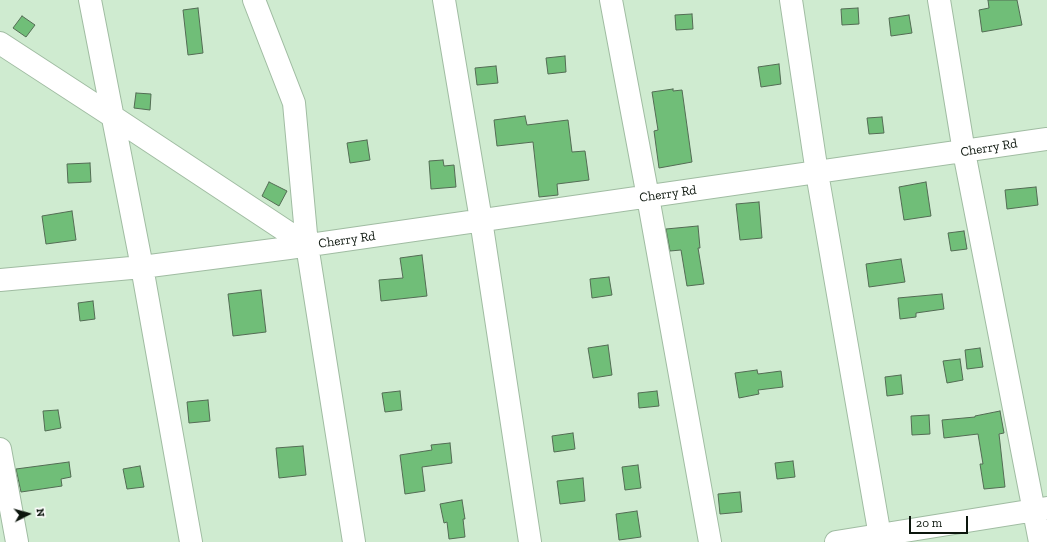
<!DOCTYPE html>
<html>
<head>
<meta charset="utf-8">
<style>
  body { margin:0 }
  #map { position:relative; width:1047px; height:542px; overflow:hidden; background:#cfebd0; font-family:"Zilla Slab",serif }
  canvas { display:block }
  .north { position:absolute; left:8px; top:494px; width:40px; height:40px; -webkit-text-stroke:3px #fff; paint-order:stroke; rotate:84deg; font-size:11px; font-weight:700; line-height:16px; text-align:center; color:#0c160d }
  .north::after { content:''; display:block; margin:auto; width:14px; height:18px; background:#0c160d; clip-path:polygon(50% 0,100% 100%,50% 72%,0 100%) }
  .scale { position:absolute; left:909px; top:516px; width:59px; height:18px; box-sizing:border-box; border:2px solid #0c160d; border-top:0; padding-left:5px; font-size:12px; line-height:14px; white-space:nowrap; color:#0c160d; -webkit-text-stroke:3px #fff; paint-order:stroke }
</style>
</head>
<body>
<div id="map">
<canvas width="1047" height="542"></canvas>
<div class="north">N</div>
<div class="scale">20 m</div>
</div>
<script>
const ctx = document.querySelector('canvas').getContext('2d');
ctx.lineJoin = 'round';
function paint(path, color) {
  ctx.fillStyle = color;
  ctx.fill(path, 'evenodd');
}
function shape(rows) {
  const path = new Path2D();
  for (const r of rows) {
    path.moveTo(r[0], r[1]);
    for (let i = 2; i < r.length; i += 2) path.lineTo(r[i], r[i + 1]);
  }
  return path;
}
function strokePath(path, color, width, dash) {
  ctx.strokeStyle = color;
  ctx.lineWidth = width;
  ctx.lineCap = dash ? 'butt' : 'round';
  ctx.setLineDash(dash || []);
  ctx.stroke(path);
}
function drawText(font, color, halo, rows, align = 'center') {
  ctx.font = font + ' "Zilla Slab",serif';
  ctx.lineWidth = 4;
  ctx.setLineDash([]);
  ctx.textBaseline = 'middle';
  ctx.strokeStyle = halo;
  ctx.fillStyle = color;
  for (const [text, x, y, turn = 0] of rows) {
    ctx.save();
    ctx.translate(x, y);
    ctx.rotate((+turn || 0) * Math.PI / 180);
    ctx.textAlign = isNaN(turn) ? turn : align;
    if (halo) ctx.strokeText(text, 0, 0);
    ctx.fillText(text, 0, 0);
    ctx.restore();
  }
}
const building = shape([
  [988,0,1017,0,1022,25,982,32,979,10,989,8,988,0],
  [198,8,203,53,188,55,183,10,198,8],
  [858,8,859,24,842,25,841,9,858,8],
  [692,14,693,29,676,30,675,15,692,14],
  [909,15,912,33,891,36,889,18,909,15],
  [22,16,35,25,26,37,13,28,22,16],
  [565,56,566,72,548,74,546,58,565,56],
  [779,64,781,84,761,87,758,67,779,64],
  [496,66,498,83,477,85,475,68,496,66],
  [673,89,673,91,682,90,692,162,659,168,654,131,658,130,652,92,673,89],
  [136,93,151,94,150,110,134,108,136,93],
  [525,116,527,125,568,120,572,152,585,151,589,180,557,184,558,195,539,197,533,142,497,146,494,120,525,116],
  [882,117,884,133,869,134,867,118,882,117],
  [367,140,370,160,350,163,347,143,367,140],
  [443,160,444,166,454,165,456,187,431,189,429,161,443,160],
  [90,163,91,182,68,183,67,164,90,163],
  [269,182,287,191,279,206,262,196,269,182],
  [926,182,931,216,904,220,899,187,926,182],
  [1036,187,1038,205,1007,209,1005,190,1036,187],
  [759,202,762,238,740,240,736,204,759,202],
  [72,211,76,240,46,244,42,216,72,211],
  [698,226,700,248,698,248,704,284,687,286,681,250,670,251,666,229,698,226],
  [964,231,967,249,951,251,948,233,964,231],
  [422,255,427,296,381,301,379,280,403,278,400,258,422,255],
  [901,259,905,282,869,287,866,264,901,259],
  [609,277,612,295,592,298,590,279,609,277],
  [261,290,266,332,233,336,228,294,261,290],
  [942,294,944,309,916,313,916,317,900,319,898,298,942,294],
  [93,301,95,319,80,321,78,303,93,301],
  [608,345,612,375,593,378,588,348,608,345],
  [980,348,983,367,967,369,965,350,980,348],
  [960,359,963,380,947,383,943,361,960,359],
  [757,370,758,374,781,371,783,387,758,390,759,394,739,398,735,373,757,370],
  [901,375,903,394,887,396,885,377,901,375],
  [400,391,402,410,385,412,382,393,400,391],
  [657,391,659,406,639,408,638,393,657,391],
  [208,400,210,421,189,423,187,402,208,400],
  [58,410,61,428,45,431,43,411,58,410],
  [1000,411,1004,433,999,434,1005,487,984,489,980,464,983,464,978,434,944,438,942,420,975,417,975,416,1000,411],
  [929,415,930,434,912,435,911,416,929,415],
  [573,433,575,449,554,452,552,436,573,433],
  [450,443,452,463,422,467,425,491,405,494,400,455,432,450,431,445,450,443],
  [303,446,306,475,279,478,276,448,303,446],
  [793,461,795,477,777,479,775,463,793,461],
  [69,462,71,477,61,479,62,486,21,492,16,469,69,462],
  [638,465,641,488,625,490,622,467,638,465],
  [140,466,144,487,127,489,123,469,140,466],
  [583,478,585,501,560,504,557,481,583,478],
  [740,492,742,512,720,514,718,494,740,492],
  [462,500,465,519,463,519,465,537,449,539,447,522,444,523,440,504,462,500],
  [637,511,641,537,619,540,616,514,637,511]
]);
const minor = shape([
  [90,0,142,267,191,542],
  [254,0,294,103,307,245,354,542],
  [444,0,481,220,530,542],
  [611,0,648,197,710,542],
  [791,0,817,173,881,542],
  [939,0,964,152,1040,542],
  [0,43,112,116,307,245],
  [0,280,142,267,289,248,1047,139],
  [0,449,17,542],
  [836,542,1047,508]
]);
const streetNames = [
  ["Cherry Rd",989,148,-9],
  ["Cherry Rd",668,194,-8],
  ["Cherry Rd",347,240,-8]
];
paint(building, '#70be78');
strokePath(building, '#536c54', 1);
strokePath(minor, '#a0bca2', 24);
strokePath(minor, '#fff', 22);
drawText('13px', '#0c160d', '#fff', streetNames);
</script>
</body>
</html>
